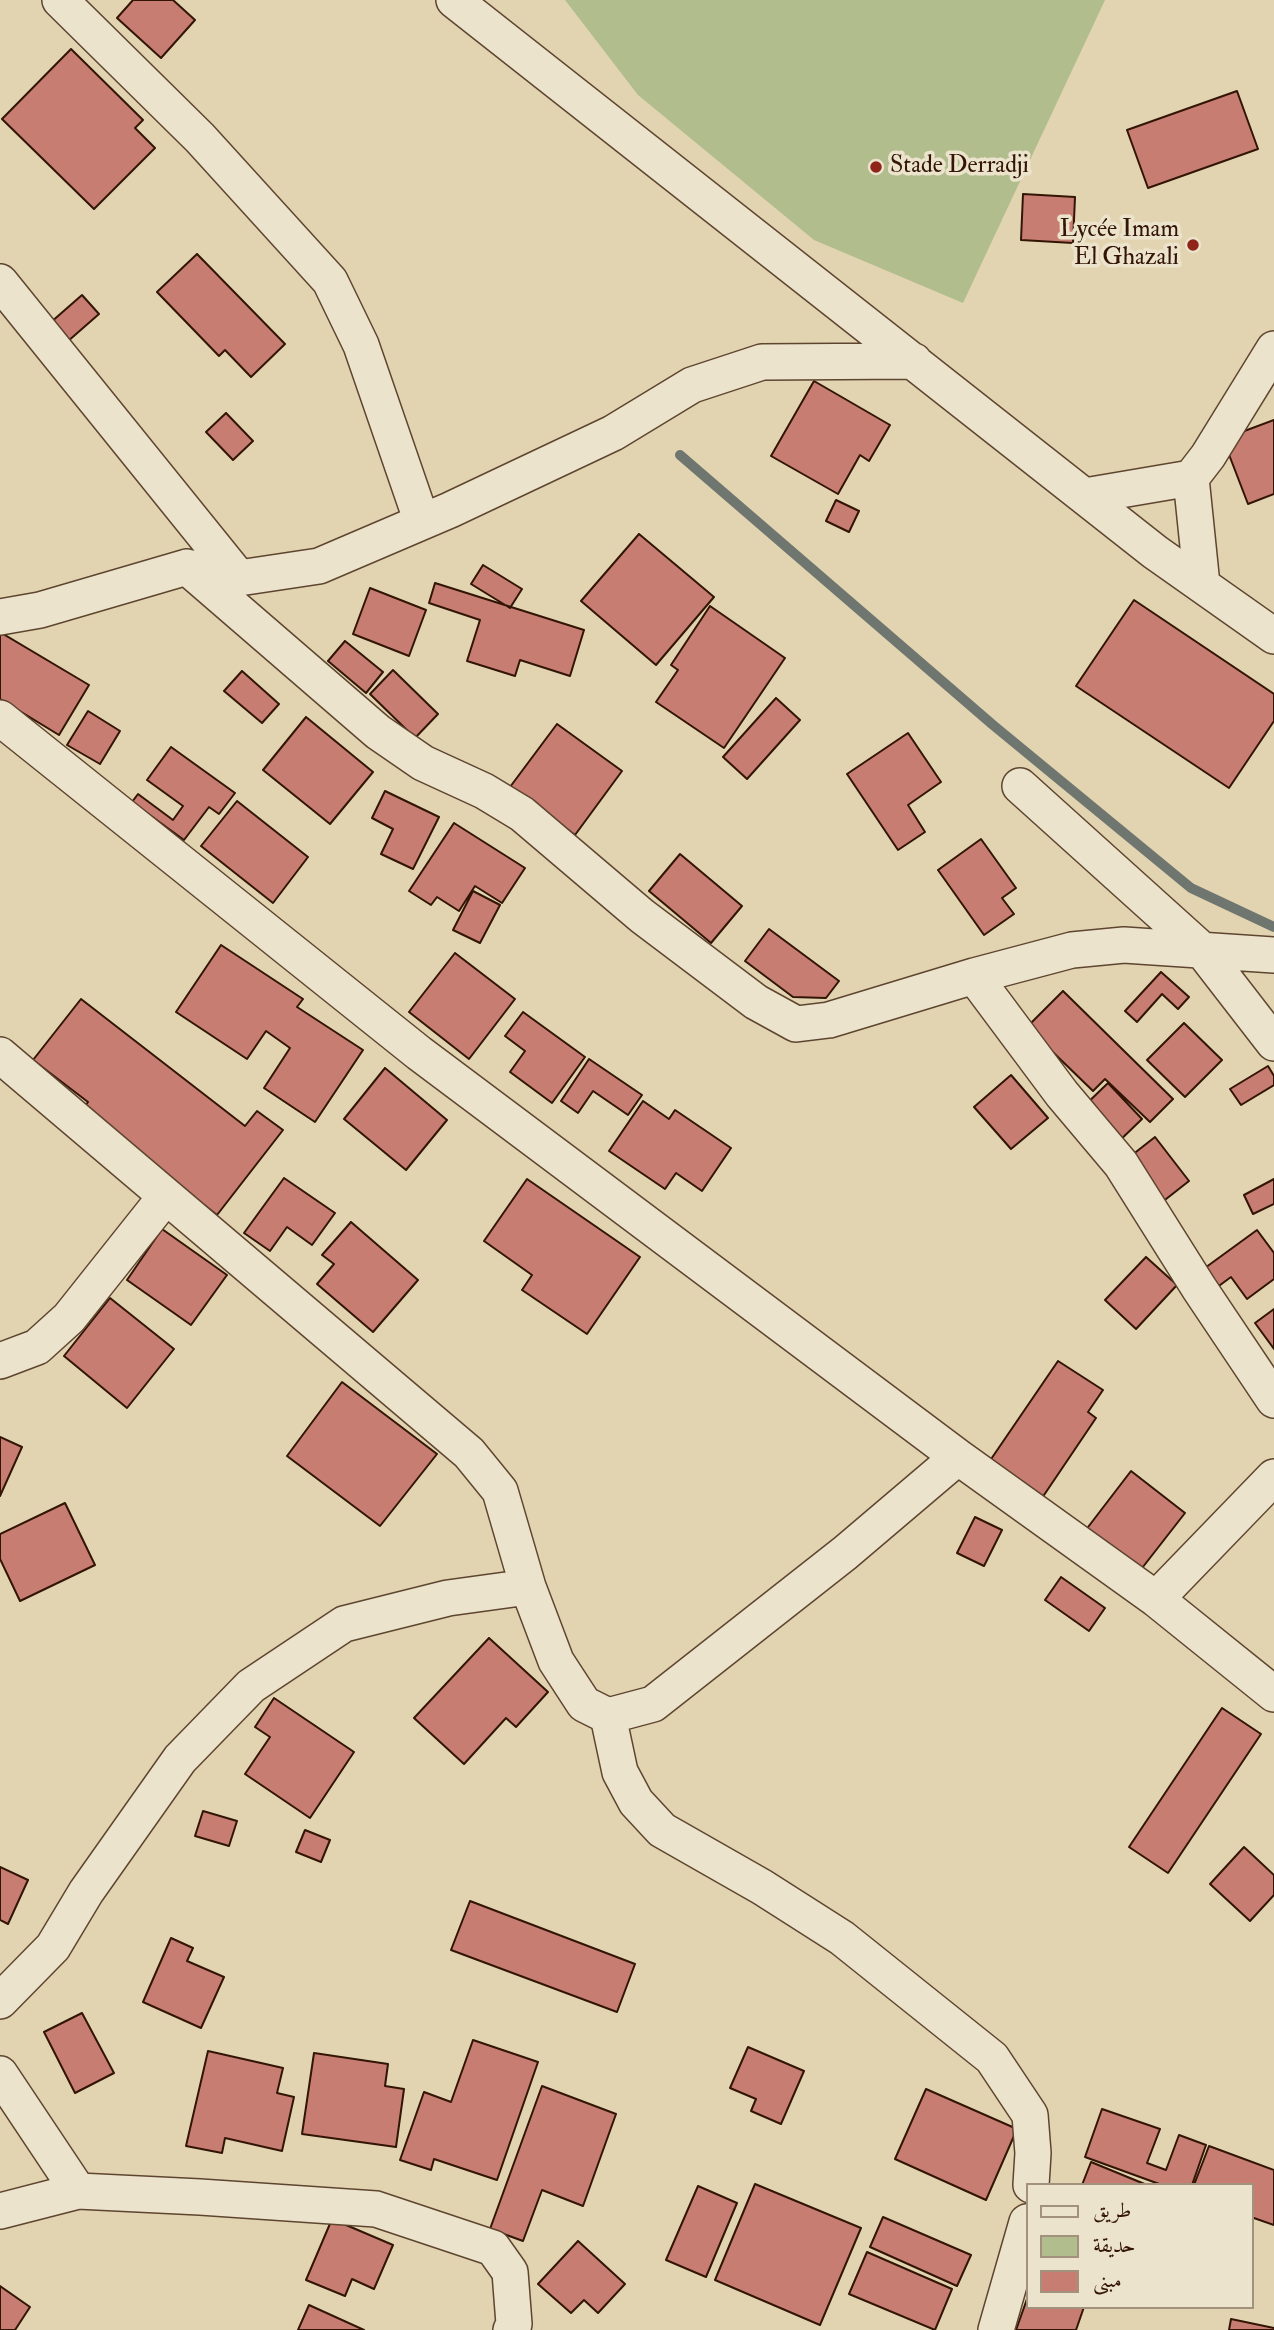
<!DOCTYPE html>
<html>
<head>
<meta charset="utf-8">
<style>
  body { margin:0 }
  #map { position:relative; width:1274px; height:2330px; overflow:hidden; background:#e2d4b0; font-family:"IM FELL Double Pica",Amiri,serif }
  canvas { display:block }
  .legend { position:absolute; left:1026px; top:2183px; width:228px; height:126px; box-sizing:border-box; background:#ece3cc; border:2px solid #a2917c; margin:0; padding:9px 12px; list-style:none; font-size:21px; color:#321505 }
  .legend li { display:flex; align-items:center; gap:14px; height:35px }
  .legend b { width:35px; border:2px solid #a2917c }
</style>
</head>
<body>
<div id="map">
<canvas width="1274" height="2330"></canvas>
<ul class="legend">
<li><b style="height:9px;background:#ece3cc"></b>طريق</li>
<li><b style="height:19px;background:#b1bd8d"></b>حديقة</li>
<li><b style="height:19px;background:#c87d72"></b>مبنى</li>
</ul>
</div>
<script>
const ctx = document.querySelector('canvas').getContext('2d');
ctx.lineJoin = 'round';
function paint(path, color) {
  ctx.fillStyle = color;
  ctx.fill(path, 'evenodd');
}
function shape(rows) {
  const path = new Path2D();
  for (const r of rows) {
    path.moveTo(r[0], r[1]);
    for (let i = 2; i < r.length; i += 2) path.lineTo(r[i], r[i + 1]);
  }
  return path;
}
function strokePath(path, color, width, dash) {
  ctx.strokeStyle = color;
  ctx.lineWidth = width;
  ctx.lineCap = dash ? 'butt' : 'round';
  ctx.setLineDash(dash || []);
  ctx.stroke(path);
}
function drawText(font, color, halo, rows, align = 'center') {
  ctx.font = font + ' "IM FELL Double Pica",serif';
  ctx.lineWidth = 7;
  ctx.setLineDash([]);
  ctx.textBaseline = 'middle';
  ctx.strokeStyle = halo;
  ctx.fillStyle = color;
  for (const [text, x, y, turn = 0] of rows) {
    ctx.save();
    ctx.translate(x, y);
    ctx.rotate((+turn || 0) * Math.PI / 180);
    ctx.textAlign = isNaN(turn) ? turn : align;
    if (halo) ctx.strokeText(text, 0, 0);
    ctx.fillText(text, 0, 0);
    ctx.restore();
  }
}
const green = shape([
  [565,0,1105,0,963,303,814,240,638,95]
]);
const stream = shape([
  [680,455,993,725,1191,888,1274,927]
]);
const building = shape([
  [133,0,173,0,195,20,161,58,117,18,133,0],
  [71,49,143,120,135,128,155,148,94,209,2,119,71,49],
  [1237,91,1258,149,1148,188,1127,130,1237,91],
  [1023,194,1075,197,1073,243,1021,240,1023,194],
  [197,254,285,344,251,377,225,350,219,356,157,292,197,254],
  [82,295,99,314,67,342,50,323,82,295],
  [814,381,890,425,869,461,860,455,838,494,771,456,814,381],
  [226,413,253,441,233,460,206,432,226,413],
  [1274,420,1274,494,1248,504,1223,439,1274,420],
  [836,500,859,511,849,532,826,521,836,500],
  [639,534,714,597,656,665,581,601,639,534],
  [483,565,522,589,510,608,471,584,483,565],
  [435,583,584,630,570,676,520,660,515,676,467,661,480,620,429,603,435,583],
  [370,588,426,610,409,656,353,634,370,588],
  [1134,600,1274,694,1274,721,1229,788,1076,686,1134,600],
  [710,606,785,658,724,748,656,702,678,670,671,665,710,606],
  [0,632,89,685,59,735,0,699,0,632],
  [345,641,383,672,366,693,328,661,345,641],
  [393,670,438,714,415,738,370,694,393,670],
  [242,671,279,704,262,723,224,691,242,671],
  [776,698,800,720,747,779,723,757,776,698],
  [88,711,120,731,100,764,67,745,88,711],
  [306,717,373,772,330,824,263,770,306,717],
  [557,724,622,771,575,835,510,787,557,724],
  [908,733,941,782,908,805,925,832,898,850,847,774,908,733],
  [171,747,235,793,219,814,209,807,184,840,132,802,138,794,173,820,183,806,147,780,171,747],
  [385,791,439,817,413,869,381,854,393,829,372,818,385,791],
  [237,801,308,857,273,903,201,846,237,801],
  [454,823,525,868,502,903,475,886,459,911,437,897,431,905,409,891,454,823],
  [981,839,1016,888,1002,898,1014,914,984,935,938,870,981,839],
  [680,854,742,906,711,943,649,891,680,854],
  [473,891,500,905,480,943,453,930,473,891],
  [769,929,839,981,826,998,793,997,745,961,769,929],
  [221,945,303,999,297,1007,363,1050,315,1122,264,1088,290,1048,266,1031,247,1059,176,1012,221,945],
  [455,953,515,999,469,1059,409,1012,455,953],
  [1161,972,1189,997,1178,1009,1162,994,1137,1022,1125,1011,1161,972],
  [1063,991,1173,1099,1150,1122,1105,1079,1093,1091,1027,1027,1063,991],
  [81,999,245,1126,257,1111,283,1130,217,1215,82,1110,88,1102,33,1060,81,999],
  [523,1012,585,1057,552,1103,510,1072,525,1051,505,1036,523,1012],
  [1184,1023,1222,1060,1185,1097,1147,1060,1184,1023],
  [589,1059,642,1095,628,1115,593,1091,578,1113,561,1101,589,1059],
  [1268,1066,1274,1076,1274,1085,1241,1105,1230,1089,1268,1066],
  [385,1068,447,1120,406,1170,344,1119,385,1068],
  [1011,1075,1048,1118,1011,1149,974,1107,1011,1075],
  [1108,1083,1142,1119,1113,1147,1079,1111,1108,1083],
  [643,1101,669,1119,675,1110,731,1148,702,1191,676,1173,665,1189,609,1151,643,1101],
  [1155,1137,1189,1181,1161,1203,1127,1159,1155,1137],
  [284,1178,335,1213,312,1245,287,1227,270,1251,244,1233,284,1178],
  [527,1179,640,1257,587,1334,522,1290,532,1275,484,1241,527,1179],
  [1274,1179,1274,1204,1253,1214,1244,1195,1274,1179],
  [351,1222,418,1280,373,1332,317,1284,334,1264,322,1255,351,1222],
  [162,1229,227,1275,191,1325,127,1280,162,1229],
  [1257,1230,1274,1253,1274,1279,1247,1299,1231,1277,1212,1291,1198,1273,1257,1230],
  [1146,1257,1177,1285,1136,1329,1105,1300,1146,1257],
  [110,1298,174,1349,127,1408,64,1356,110,1298],
  [1274,1309,1274,1349,1255,1323,1274,1309],
  [1058,1361,1103,1390,1088,1412,1096,1418,1040,1501,987,1465,1058,1361],
  [342,1382,437,1454,380,1526,287,1456,342,1382],
  [0,1437,22,1447,0,1496,0,1437],
  [1131,1471,1185,1513,1139,1572,1085,1531,1131,1471],
  [65,1503,95,1565,20,1601,0,1559,0,1534,65,1503],
  [975,1517,1002,1530,984,1566,957,1553,975,1517],
  [1061,1577,1105,1608,1089,1631,1045,1600,1061,1577],
  [489,1638,548,1692,516,1727,506,1718,464,1764,414,1718,489,1638],
  [274,1698,354,1752,310,1818,245,1774,270,1737,255,1727,274,1698],
  [1222,1708,1261,1734,1168,1873,1129,1847,1222,1708],
  [203,1811,237,1821,229,1846,195,1836,203,1811],
  [305,1830,330,1840,321,1862,296,1852,305,1830],
  [1244,1847,1274,1875,1274,1895,1250,1921,1210,1884,1244,1847],
  [0,1867,28,1880,8,1924,0,1920,0,1867],
  [470,1901,635,1964,617,2012,451,1950,470,1901],
  [171,1938,193,1948,187,1961,224,1977,201,2028,143,2002,171,1938],
  [82,2013,114,2073,75,2093,44,2032,82,2013],
  [473,2040,538,2062,497,2180,434,2159,431,2170,400,2160,424,2092,451,2102,473,2040],
  [748,2047,804,2071,781,2124,751,2111,756,2099,730,2088,748,2047],
  [208,2051,283,2068,277,2093,294,2097,282,2151,225,2138,222,2153,186,2146,208,2051],
  [314,2053,388,2064,385,2086,404,2089,396,2147,302,2134,314,2053],
  [542,2086,616,2114,583,2206,542,2190,523,2241,490,2229,542,2086],
  [926,2089,1017,2129,986,2200,895,2159,926,2089],
  [1102,2109,1160,2129,1147,2163,1166,2170,1179,2135,1206,2145,1192,2185,1162,2185,1085,2157,1102,2109],
  [1209,2146,1274,2170,1274,2225,1251,2217,1251,2185,1194,2185,1209,2146],
  [1091,2162,1147,2185,1082,2185,1091,2162],
  [755,2184,861,2228,820,2325,715,2280,755,2184],
  [698,2186,737,2203,706,2277,666,2260,698,2186],
  [883,2217,971,2255,957,2286,870,2247,883,2217],
  [332,2219,393,2245,374,2289,352,2279,345,2296,306,2280,332,2219],
  [578,2241,625,2284,598,2313,584,2300,571,2313,538,2284,578,2241],
  [867,2252,952,2289,935,2330,849,2294,867,2252],
  [0,2286,30,2307,15,2330,0,2330,0,2286],
  [1027,2299,1027,2307,1084,2307,1076,2330,1016,2330,1027,2299],
  [309,2305,364,2330,298,2330,309,2305],
  [1231,2319,1274,2328,1274,2330,1229,2330,1231,2319]
]);
const minor = shape([
  [60,0,200,138,330,281,361,345,422,522],
  [454,0,1155,552,1274,636],
  [0,282,239,578],
  [1191,478,1202,585],
  [1085,496,1191,478,1208,456,1274,349],
  [187,567,378,732,423,763,484,791,522,814,642,916,756,1002,796,1024,829,1020,974,976,1072,950,1124,945,1274,955],
  [0,617,40,610,187,567,239,578,319,566,450,510,613,433,692,385,762,362,914,361],
  [0,718,419,1053,958,1457,1156,1599,1274,1694],
  [1020,786,1202,950,1274,1043],
  [974,976,1062,1094,1121,1164,1199,1288,1274,1400],
  [0,1055,469,1453,500,1491,528,1587,556,1661,584,1704,608,1716,653,1704,845,1553,958,1457],
  [0,1361,37,1347,69,1318,166,1196],
  [1156,1599,1274,1477],
  [608,1716,620,1772,636,1802,662,1830,762,1887,842,1938,992,2058,1030,2115,1033,2153,1031,2185],
  [0,2001,53,1947,86,1892,180,1759,251,1686,344,1624,448,1598,528,1587],
  [0,2074,78,2191],
  [0,2211,78,2191,200,2197,376,2209,493,2248,510,2272,514,2324,511,2330],
  [996,2330,1027,2222]
]);
const markers = [
  [876,167,7,"#8f2418"],
  [1193,245,7,"#8f2418"]
];
const poiNames = [
  ["Stade Derradji",890,167],
  ["Lycée Imam",1179,231,"right"],
  ["El Ghazali",1179,259,"right"]
];
paint(green, '#b1bd8d');
strokePath(stream, '#6f766f', 10);
paint(building, '#c87d72');
strokePath(building, '#321505', 2);
strokePath(minor, '#5e4530', 38);
strokePath(minor, '#ece3cc', 35);
for (const [x, y, r, color] of markers) {
  const dot = new Path2D();
  dot.arc(x, y, r, 0, 2 * Math.PI);
  ctx.fillStyle = color;
  ctx.fill(dot);
  strokePath(dot, '#ece3cc', 2.5);
}
drawText('24px', '#321505', '#ece3cc', poiNames, 'left');
</script>
</body>
</html>
